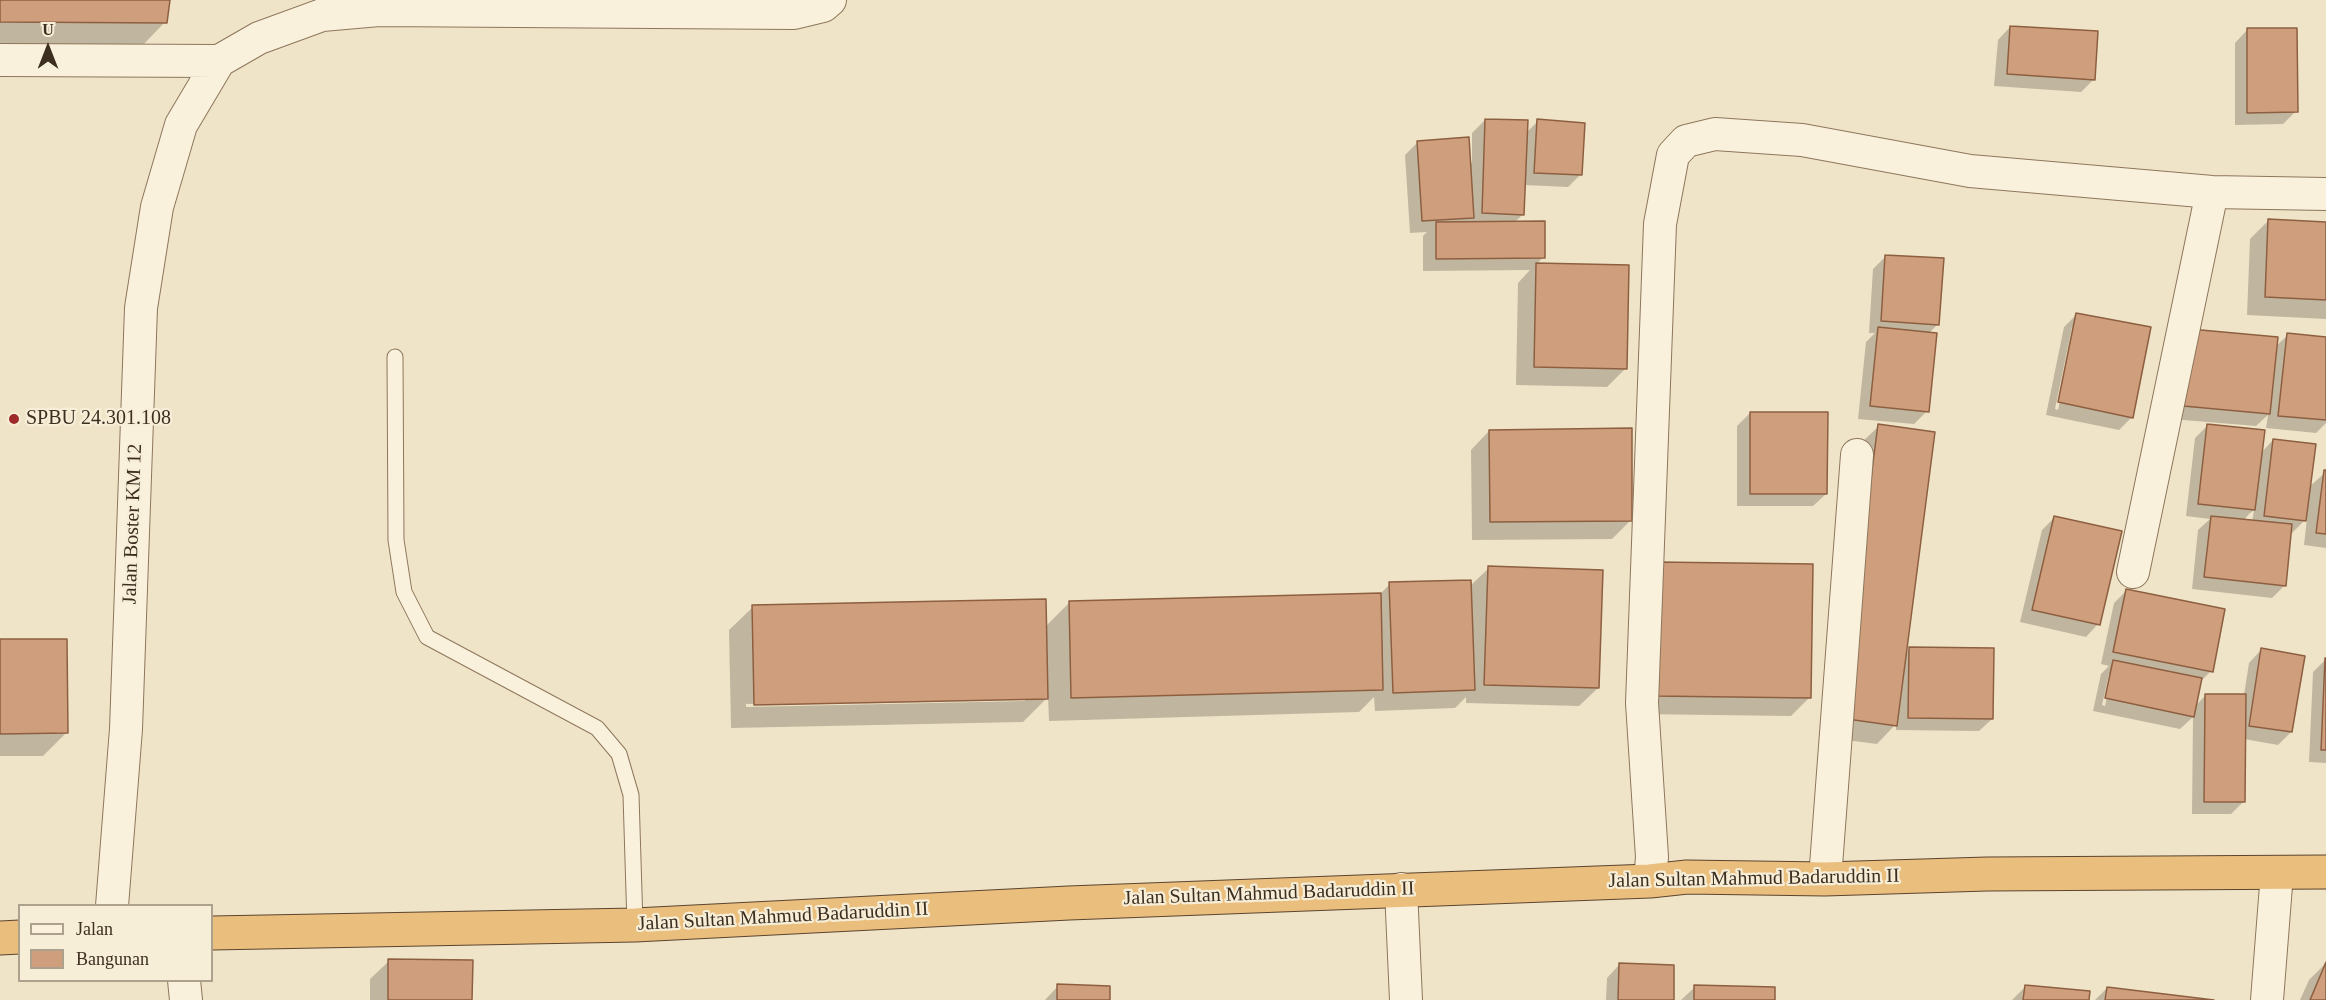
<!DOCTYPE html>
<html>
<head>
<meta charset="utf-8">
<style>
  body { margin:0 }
  #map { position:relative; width:2326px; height:1000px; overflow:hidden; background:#f0e4c8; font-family:"Times New Roman",serif }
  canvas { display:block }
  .legend { position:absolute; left:18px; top:904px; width:195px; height:78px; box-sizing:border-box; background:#f7eed8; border:2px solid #ada18e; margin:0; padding:8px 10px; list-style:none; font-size:18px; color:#3d2e20 }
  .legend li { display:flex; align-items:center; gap:12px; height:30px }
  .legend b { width:30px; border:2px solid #ada18e }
  .north { position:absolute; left:18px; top:18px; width:60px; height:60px; -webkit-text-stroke:4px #f7eed8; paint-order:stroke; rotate:0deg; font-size:16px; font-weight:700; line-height:24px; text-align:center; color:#3d2e20 }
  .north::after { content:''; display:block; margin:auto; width:21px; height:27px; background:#3d2e20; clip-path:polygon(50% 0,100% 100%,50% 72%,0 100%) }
</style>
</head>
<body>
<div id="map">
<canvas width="2326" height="1000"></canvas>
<ul class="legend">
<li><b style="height:8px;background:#faf1dc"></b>Jalan</li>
<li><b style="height:16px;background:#cf9f7d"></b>Bangunan</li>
</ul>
<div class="north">U</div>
</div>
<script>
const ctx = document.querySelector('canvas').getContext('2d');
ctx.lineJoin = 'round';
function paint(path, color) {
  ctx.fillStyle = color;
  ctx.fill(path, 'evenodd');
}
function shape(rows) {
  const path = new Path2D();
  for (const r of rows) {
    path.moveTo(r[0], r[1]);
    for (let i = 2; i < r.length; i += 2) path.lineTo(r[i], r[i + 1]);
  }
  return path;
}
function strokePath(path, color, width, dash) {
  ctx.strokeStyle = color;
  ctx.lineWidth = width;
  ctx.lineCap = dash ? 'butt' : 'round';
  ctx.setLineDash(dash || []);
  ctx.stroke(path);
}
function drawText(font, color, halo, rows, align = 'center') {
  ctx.font = font + ' "Times New Roman",serif';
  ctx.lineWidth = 4.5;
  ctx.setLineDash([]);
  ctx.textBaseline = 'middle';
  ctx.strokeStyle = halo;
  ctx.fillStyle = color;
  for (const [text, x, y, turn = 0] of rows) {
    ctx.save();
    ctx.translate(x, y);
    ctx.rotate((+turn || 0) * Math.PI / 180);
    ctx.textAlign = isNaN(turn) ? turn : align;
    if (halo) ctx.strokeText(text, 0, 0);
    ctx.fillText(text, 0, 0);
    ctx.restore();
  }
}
const shadow = shape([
  [0,0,169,0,165,22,142,46,0,45],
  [2010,27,2094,79,2081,92,1994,86,1998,40],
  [2247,30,2296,111,2283,124,2235,125,2235,43],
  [1485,120,1526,133,1538,121,1580,175,1568,187,1524,185,1523,214,1514,223,1543,257,1537,264,1625,369,1607,387,1516,385,1518,283,1530,270,1423,271,1423,236,1427,232,1410,233,1405,155,1418,142,1472,163,1472,133],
  [2268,221,2326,223,2326,319,2247,315,2250,239],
  [1886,256,1938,324,1928,334,1927,411,1914,424,1858,419,1866,342,1875,333,1869,333,1873,269],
  [2077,314,2132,417,2119,430,2046,415,2064,327],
  [2072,327,2075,327,2058,410,2055,409],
  [2288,335,2326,338,2326,423,2316,433,2266,428,2268,415,2256,426,2171,419,2177,344,2275,347],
  [1750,413,1826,494,1813,506,1737,506,1737,426],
  [2208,425,2261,453,2273,440,2309,487,2326,472,2326,548,2304,545,2307,518,2292,533,2290,533,2285,585,2272,598,2192,589,2198,530,2210,519,2186,516,2195,438],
  [2254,510,2252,522,2243,521,2249,514],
  [1879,426,1904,654,1910,649,1992,719,1979,731,1896,730,1896,724,1877,744,1822,737,1860,444],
  [1489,431,1631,520,1612,539,1472,540,1471,450],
  [2055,517,2098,624,2086,637,2020,622,2042,530],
  [1489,568,1598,688,1579,706,1466,703,1466,697,1455,708,1375,711,1374,697,1359,712,1049,721,1048,697,1023,722,731,728,729,630,753,607,1045,627,1069,603,1379,595,1390,584,1470,586],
  [1025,698,1025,701,746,707,746,704],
  [1638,582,1810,697,1791,716,1636,714],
  [2126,591,2211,671,2200,682,2195,706,2206,695,2244,695,2249,663,2261,650,2291,732,2278,745,2244,739,2244,801,2231,814,2192,814,2193,717,2180,729,2093,711,2101,674,2109,666,2101,664,2114,603],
  [2109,674,2112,674,2105,706,2102,705],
  [0,641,66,733,43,756,0,756],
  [2326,659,2326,763,2309,762,2313,672],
  [389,961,471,1000,370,1000,370,979],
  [2326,963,2326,1000,2300,1000,2309,980],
  [1619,965,1672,1000,1606,1000,1607,978],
  [1058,986,1108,1000,1045,1000],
  [1695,987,1773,1000,1681,1000],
  [2025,987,2087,1000,2012,1000],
  [2107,988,2201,1000,2095,1000]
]);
const building = shape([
  [0,0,170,0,167,23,0,22,0,0],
  [2010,26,2098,31,2095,80,2007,74,2010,26],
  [2247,28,2297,28,2298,112,2247,113,2247,28],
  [1485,119,1528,120,1524,215,1482,213,1485,119],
  [1537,119,1585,123,1582,175,1534,173,1537,119],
  [1469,137,1474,218,1422,221,1417,141,1469,137],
  [2268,219,2326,222,2326,300,2265,297,2268,219],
  [1545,221,1545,258,1436,259,1436,222,1545,221],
  [1885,255,1944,258,1939,325,1881,321,1885,255],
  [1536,263,1629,265,1627,369,1534,367,1536,263],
  [2076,313,2151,327,2133,418,2058,402,2076,313],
  [1878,327,1937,333,1929,412,1870,406,1878,327],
  [2190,329,2278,337,2270,414,2183,406,2190,329],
  [2287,333,2326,337,2326,420,2278,416,2287,333],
  [1750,412,1828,412,1827,494,1750,494,1750,412],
  [1878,424,1935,432,1897,726,1840,718,1878,424],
  [2207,424,2265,430,2255,510,2198,504,2207,424],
  [1632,428,1632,521,1490,522,1489,430,1632,428],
  [2273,439,2316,444,2306,521,2264,516,2273,439],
  [2324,470,2326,470,2326,534,2316,533,2324,470],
  [2054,516,2122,531,2100,625,2032,610,2054,516],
  [2211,516,2292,524,2286,586,2204,577,2211,516],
  [1656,562,1813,564,1811,698,1654,696,1656,562],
  [1488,566,1603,570,1599,688,1484,685,1488,566],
  [1471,580,1475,690,1393,693,1389,582,1471,580],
  [2126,589,2225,609,2213,672,2113,652,2126,589],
  [1381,593,1383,690,1071,698,1069,601,1381,593],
  [1046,599,1048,699,754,705,752,605,1046,599],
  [0,639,67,639,68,733,0,734,0,639],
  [1909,647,1994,648,1993,719,1908,718,1909,647],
  [2261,648,2305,656,2292,732,2249,726,2261,648],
  [2325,658,2326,658,2326,750,2321,750,2325,658],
  [2113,660,2202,678,2194,717,2105,698,2113,660],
  [2205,694,2246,694,2245,802,2204,802,2205,694],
  [388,959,473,960,472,1000,388,1000,388,959],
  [2326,962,2326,1000,2310,1000,2326,962],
  [1619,963,1674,965,1674,1000,1618,1000,1619,963],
  [1057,984,1110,986,1110,1000,1057,1000,1057,984],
  [1694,985,1775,987,1775,1000,1694,1000,1694,985],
  [2025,985,2090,991,2089,1000,2023,1000,2025,985],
  [2107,987,2214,1000,2105,1000,2107,987]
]);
const service = shape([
  [395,357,396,540,404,592,427,637,597,728,619,754,631,795,635,925]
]);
const minor = shape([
  [0,60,219,61],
  [2133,572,2212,192],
  [1825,879,1857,455],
  [1650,881,1652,857,1642,703,1660,224,1673,155,1686,141,1715,134,1802,140,1970,171,2212,192,2326,194],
  [1401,889,1406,1000],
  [112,906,126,729,141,308,157,207,181,125,219,61,259,38,322,15,379,10,794,13,823,6,830,0],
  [184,980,186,1000],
  [2267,1000,2277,873]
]);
const trunk = shape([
  [212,933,635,925,1069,903,1650,881,1687,877,1825,879,1987,874,2326,872],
  [0,938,20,937]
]);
const markers = [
  [14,419,6,"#9e2a2b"]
];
const poiNames = [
  ["SPBU 24.301.108",26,419]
];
const streetNames = [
  ["Jalan Boster KM 12",133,524,-88],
  ["Jalan Sultan Mahmud Badaruddin II",1754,879,-1],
  ["Jalan Sultan Mahmud Badaruddin II",1269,894,-2],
  ["Jalan Sultan Mahmud Badaruddin II",783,917,-3]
];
paint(shadow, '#0003');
paint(building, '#cf9f7d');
strokePath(building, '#8d5f41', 1.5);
strokePath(service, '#8d765c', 17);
strokePath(minor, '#8d765c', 34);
strokePath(trunk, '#5b4430', 35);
strokePath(service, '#faf1dc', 15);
strokePath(minor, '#faf1dc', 32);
strokePath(trunk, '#eabe7c', 33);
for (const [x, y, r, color] of markers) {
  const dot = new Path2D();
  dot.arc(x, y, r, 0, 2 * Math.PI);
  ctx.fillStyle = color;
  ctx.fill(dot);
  strokePath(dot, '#f7eed8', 2);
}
drawText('20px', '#3d2e20', '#f7eed8', poiNames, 'left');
drawText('20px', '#3d2e20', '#f7eed8', streetNames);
</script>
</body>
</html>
